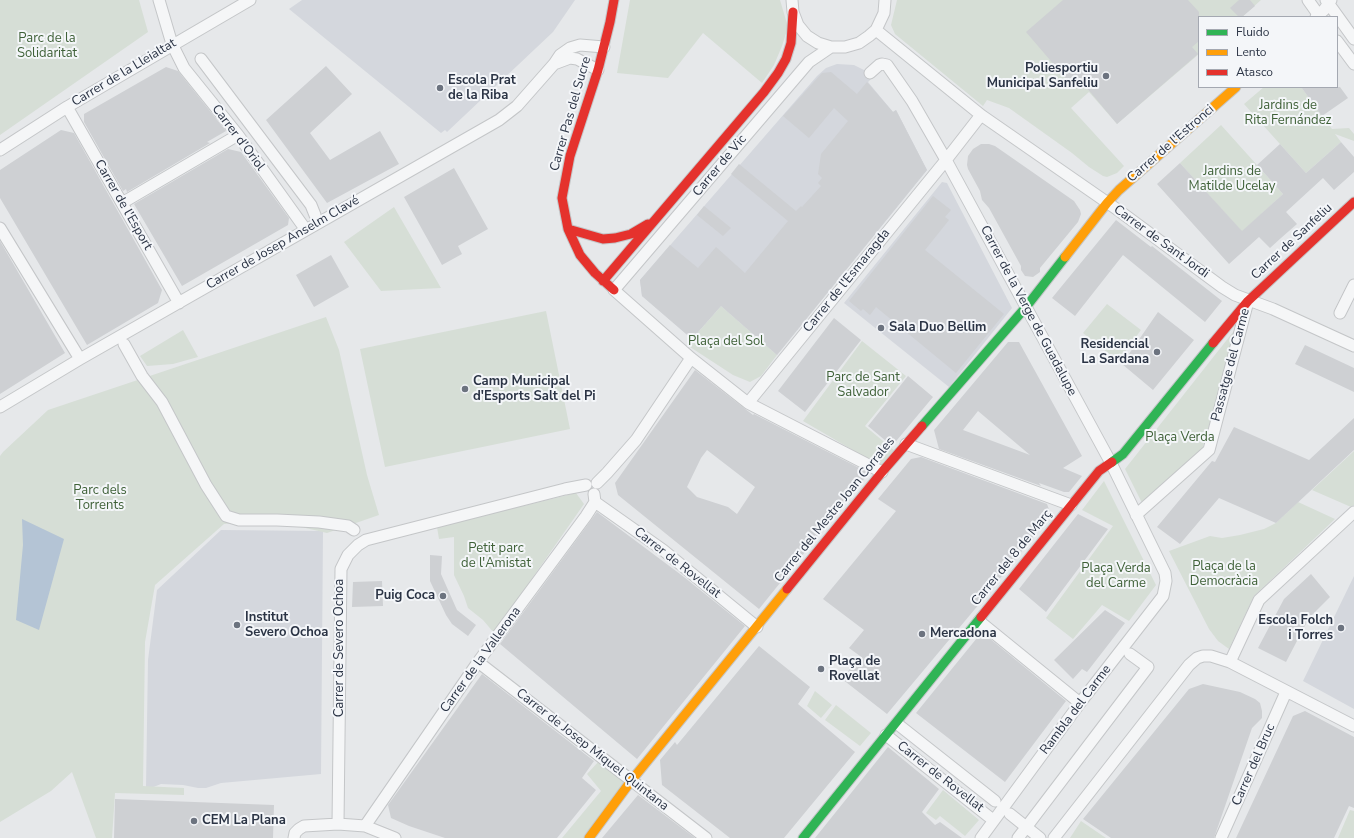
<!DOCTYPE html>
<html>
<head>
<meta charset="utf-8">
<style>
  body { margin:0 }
  #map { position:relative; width:1354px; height:838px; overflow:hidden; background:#e6e8ea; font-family:"Nunito Sans",sans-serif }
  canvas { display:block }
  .legend { position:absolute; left:1198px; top:16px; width:140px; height:72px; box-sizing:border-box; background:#f4f6f9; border:1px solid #a4a8b1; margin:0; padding:5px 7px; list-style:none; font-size:12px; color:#2b3445 }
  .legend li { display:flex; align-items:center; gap:8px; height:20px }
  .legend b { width:20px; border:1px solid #a4a8b1 }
</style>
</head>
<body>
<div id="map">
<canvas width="1354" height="838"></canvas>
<ul class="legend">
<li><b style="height:5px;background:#30b455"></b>Fluido</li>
<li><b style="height:5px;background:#ff9f0a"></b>Lento</li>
<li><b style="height:5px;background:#e5322d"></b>Atasco</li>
</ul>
</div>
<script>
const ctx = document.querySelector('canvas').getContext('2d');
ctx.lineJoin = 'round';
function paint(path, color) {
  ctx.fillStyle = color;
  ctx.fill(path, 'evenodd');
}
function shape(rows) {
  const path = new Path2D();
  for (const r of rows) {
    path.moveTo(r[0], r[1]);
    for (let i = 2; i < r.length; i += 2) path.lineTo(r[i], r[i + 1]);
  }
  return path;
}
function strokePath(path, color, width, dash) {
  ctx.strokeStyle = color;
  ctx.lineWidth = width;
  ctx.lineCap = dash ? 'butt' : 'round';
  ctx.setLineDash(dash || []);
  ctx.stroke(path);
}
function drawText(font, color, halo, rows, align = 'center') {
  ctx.font = font + ' "Nunito Sans",sans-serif';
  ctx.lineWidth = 4;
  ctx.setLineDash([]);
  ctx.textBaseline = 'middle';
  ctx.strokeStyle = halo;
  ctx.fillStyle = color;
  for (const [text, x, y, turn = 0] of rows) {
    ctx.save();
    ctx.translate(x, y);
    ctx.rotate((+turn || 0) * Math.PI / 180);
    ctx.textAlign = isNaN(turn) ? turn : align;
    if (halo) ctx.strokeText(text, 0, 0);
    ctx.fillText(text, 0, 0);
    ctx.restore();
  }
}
const built = shape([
  [302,0,575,0,553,32,447,132,445,130,441,133,289,9],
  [837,64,854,65,866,71,873,77,868,82,893,112,896,110,927,170,777,355,721,306,692,339,642,296,640,280,817,76,826,68],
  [942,182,947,183,949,187,1012,308,949,387,844,303],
  [221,530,323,531,321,774,221,783,206,788,198,788,183,785,161,784,151,788,146,787,148,660,157,590],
  [1354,576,1354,709,1303,681]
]);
const green = shape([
  [0,0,139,0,148,32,0,135],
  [630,0,780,0,788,27,782,46,774,65,762,83,703,33,668,78,617,73],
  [897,0,1261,0,1242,17,1199,17,1199,54,1117,124,1089,92,1071,108,1124,166,1117,173,1107,177,1103,176,1089,167,1072,153,1009,108,987,100,983,106,895,34,891,25],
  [1264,87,1301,87,1332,129,1349,128,1354,134,1354,141,1335,134,1341,142,1306,173,1244,104],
  [1221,125,1283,194,1242,232,1180,163],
  [394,207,441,288,381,291,344,242],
  [1107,304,1141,330,1118,361,1083,333],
  [721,306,777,355,761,376,750,382,733,375,687,345],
  [546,311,570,429,385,467,360,349],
  [326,317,339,350,367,475,379,515,327,533,297,526,238,523,224,524,155,585,145,642,143,786,184,788,184,795,115,793,112,838,96,838,72,772,51,791,0,822,0,456,3,452,48,410],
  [1237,327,1202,450,1143,505,1125,469],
  [183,330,198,357,173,364,147,366,140,356],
  [862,341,906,376,865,426,895,451,880,468,851,449,803,421],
  [1354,451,1354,505,1351,507,1312,490],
  [1104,481,1156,585,1129,621,1102,605,1073,639,1046,618,1113,526,1082,510],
  [576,493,584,504,494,633,483,620,468,608,464,596,454,575,454,537,439,539,437,527],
  [1298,502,1335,519,1254,596,1229,649,1218,641,1209,629,1169,551,1210,536,1222,538,1240,535,1264,529,1276,523],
  [815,691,832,705,821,718,807,706],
  [836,705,871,733,860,746,825,720],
  [600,760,628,782,584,838,562,838,601,791,587,774],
  [943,790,979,820,965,836,940,816,936,820,926,813],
  [1350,810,1354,811,1354,838,1338,838],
  [1081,821,1103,836,1106,838,1070,838]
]);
const water = shape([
  [22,519,64,539,39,630,16,620,23,545]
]);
const building = shape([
  [1063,0,1188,0,1199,12,1199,41,1192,47,1198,54,1117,124,1081,81,1074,88,1026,32],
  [1239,0,1250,0,1255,6,1242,17,1239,17,1230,8],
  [326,66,352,94,310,133,330,160,380,131,399,164,327,203,266,120],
  [166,67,178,71,226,131,207,142,210,143,127,192,126,189,123,191,84,122,84,114],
  [831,72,857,94,867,82,893,112,896,110,927,170,777,355,721,306,692,339,642,296,640,280,670,245,698,268,716,247,745,273,788,221,731,174,739,164,796,211,801,206,802,207,821,186,818,183,822,178,818,174,821,154,848,121,834,108,809,138,783,116,822,73],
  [1301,87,1340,87,1348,98,1322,116],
  [61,130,74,133,162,290,158,303,87,345,0,198,0,170],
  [1341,142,1354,157,1354,172,1334,190,1323,178,1286,212,1297,224,1281,238,1270,248,1259,237,1229,264,1157,184,1180,163,1242,231,1283,194,1257,165,1280,144,1306,173],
  [981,144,989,144,995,146,1074,201,1080,210,1081,214,1078,222,1040,268,1040,272,1033,277,1025,276,1021,270,1021,266,989,208,982,200,980,191,968,169,967,165,968,156,973,149],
  [228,149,241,152,289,218,288,225,182,286,134,204],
  [454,168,488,229,458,246,462,254,442,265,404,197],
  [933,196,951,210,945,217,949,220,925,250,1004,314,956,373,876,307,870,315,863,309,861,311,849,301],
  [704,206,731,228,723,236,697,215],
  [1116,220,1151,247,1152,246,1222,301,1205,322,1123,255,1075,316,1052,298],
  [0,241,65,353,0,394],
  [331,255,349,287,314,307,296,275],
  [1158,312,1194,340,1153,390,1122,364],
  [834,318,861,340,805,412,778,391],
  [1008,342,1019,342,1082,456,1063,468,1082,476,1069,492,1064,492,1039,483,1041,486,939,449,934,430],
  [978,411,1030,455,963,430],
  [1305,345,1354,368,1354,392,1295,364],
  [695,370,753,415,754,414,867,472,868,474,759,609,618,495,615,483],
  [707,450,755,487,737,514,728,507,697,497,687,487,701,458],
  [908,376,933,397,892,446,868,426],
  [1354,418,1354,450,1276,523,1219,498,1180,544,1157,527,1212,461,1215,462,1234,427,1309,460],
  [921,457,1047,504,1051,515,980,603,887,714,842,679,860,656,849,648,864,630,823,599,896,511,878,499,911,459],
  [597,512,684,577,745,626,637,759,500,644],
  [1078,514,1108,529,1046,612,1019,589],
  [430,555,442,556,441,574,457,610,476,625,468,636,452,624,446,615,430,581],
  [1311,574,1330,597,1309,618,1286,662,1258,648,1284,599],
  [382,581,383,606,352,607,353,582],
  [1105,610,1125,623,1087,672,1082,669,1073,679,1054,660],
  [981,633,983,633,1066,701,1005,782,916,713],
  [759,646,810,687,798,704,855,752,784,838,730,838,662,785,660,760,675,742,677,745],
  [482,674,594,761,582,778,596,790,557,838,445,838,409,826,391,818,388,805],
  [1203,684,1240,692,1255,699,1260,703,1262,711,1262,718,1252,728,1214,838,1111,838,1083,819,1189,689],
  [1305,711,1354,737,1354,808,1349,806,1334,838,1236,838,1293,716],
  [888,747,939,789,922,812,935,825,940,822,962,838,815,838],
  [638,795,695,838,602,838],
  [115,799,274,805,273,838,114,838]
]);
const street = shape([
  [159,0,172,44,184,68,238,135,306,230],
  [792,0,793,12,798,25,807,36,818,43,831,47,845,47,859,43,869,36,876,30,884,13,885,0],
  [1308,0,1320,17],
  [1326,0,1354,39],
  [1316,17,1324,10,1331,0],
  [876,30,981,115,1118,210,1222,287,1235,295,1273,309,1354,346],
  [1337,41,1354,64],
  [831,47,809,62,614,290,691,358,748,403,882,472],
  [201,59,311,205,315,215],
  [554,64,570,58,577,59,598,70],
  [870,73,879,65,882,64,887,65,912,101,946,160,1111,463,1165,573,1166,581,1163,596,1080,703,981,838],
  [67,107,179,303],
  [0,150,67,107,250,0],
  [122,203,238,135],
  [0,228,80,359],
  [1340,313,1354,285],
  [124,344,142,376,162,402,206,485,226,516,239,520,277,520,319,522,348,526,354,530],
  [748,403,946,160,981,115],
  [0,407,80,359,499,120,517,106,554,64,560,55,570,48,580,45,604,47],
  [906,444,1071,505],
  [597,483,607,473,636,440,691,358],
  [595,502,663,550,757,627],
  [1136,515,1209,450,1247,305],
  [979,621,1080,703],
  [478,662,706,838],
  [1230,662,1259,600,1354,512],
  [900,726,995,801],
  [886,735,993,820],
  [1010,814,1040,838],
  [338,824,341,569,348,555,358,545,366,540,565,489,586,485],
  [365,826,478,662,586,516,595,502,594,494],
  [294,838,295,833,299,829,304,826,338,824,365,826,395,838],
  [1018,838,1148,667,1130,654],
  [1054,838,1189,665,1197,658,1203,656,1211,656,1230,662,1354,726],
  [1221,838,1286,692]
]);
const fast = shape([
  [922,426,1026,307,1065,257],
  [1112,462,1123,454,1213,343],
  [803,838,981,617]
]);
const slow = shape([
  [1065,257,1107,203,1119,190,1236,87],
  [589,838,631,781,787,589]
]);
const jam = shape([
  [614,0,610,22,598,70,570,156,562,198,568,229,580,255,595,273,614,290],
  [568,229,603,239,615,238,631,234,648,224],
  [603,281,764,92,778,73,786,59,791,43,793,12],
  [1213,343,1248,301,1354,202],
  [787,589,882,472,922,426],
  [981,617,1099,471,1112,462]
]);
const markers = [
  [1106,76,4,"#6c737f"],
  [440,88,4,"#6c737f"],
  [881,328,4,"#6c737f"],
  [1157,352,4,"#6c737f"],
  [465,389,4,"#6c737f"],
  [443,596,4,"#6c737f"],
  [237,625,4,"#6c737f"],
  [1341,628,4,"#6c737f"],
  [922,634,4,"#6c737f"],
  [821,669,4,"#6c737f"],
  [194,821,4,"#6c737f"]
];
const parkNames = [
  ["Parc de la",47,39],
  ["Solidaritat",47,54],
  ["Jardins de",1288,106],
  ["Rita Fernández",1288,121],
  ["Jardins de",1232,172],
  ["Matilde Ucelay",1232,187],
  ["Plaça del Sol",726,342],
  ["Parc de Sant",863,378],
  ["Salvador",863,393],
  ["Plaça Verda",1180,438],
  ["Parc dels",100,491],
  ["Torrents",100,506],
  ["Petit parc",496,549],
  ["de l'Amistat",496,564],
  ["Plaça de la",1224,567],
  ["Democràcia",1224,582],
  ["Plaça Verda",1116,569],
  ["del Carme",1116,584]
];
const poiNames = [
  ["Poliesportiu",1098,69,"right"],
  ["Municipal Sanfeliu",1098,84,"right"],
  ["Escola Prat",448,81],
  ["de la Riba",448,96],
  ["Sala Duo Bellim",889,328],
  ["Residencial",1149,345,"right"],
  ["La Sardana",1149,360,"right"],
  ["Camp Municipal",473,382],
  ["d'Esports Salt del Pi",473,397],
  ["Puig Coca",435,596,"right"],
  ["Institut",245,618],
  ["Severo Ochoa",245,633],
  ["Escola Folch",1333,621,"right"],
  ["i Torres",1333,636,"right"],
  ["Mercadona",930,634],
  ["Plaça de",829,662],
  ["Rovellat",829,677],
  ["CEM La Plana",202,821]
];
const streetNames = [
  ["Carrer de la Lleialtat",124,73,-31],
  ["Carrer Pas del Sucre",571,114,-74],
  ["Carrer d'Oriol",238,138,53],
  ["Carrer de l'Estronci",1171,144,-41],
  ["Carrer de Vic",720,166,-50],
  ["Carrer de l'Esport",123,205,60],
  ["Carrer de Sant Jordi",1161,242,36],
  ["Carrer de Sanfeliu",1292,242,-43],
  ["Carrer de Josep Anselm Clavé",283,243,-30],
  ["Carrer de l'Esmaragda",847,281,-51],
  ["Carrer de la Verge de Guadalupe",1028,311,62],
  ["Passatge del Carme",1231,365,-75],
  ["Carrer del Mestre Joan Corrales",835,510,-51],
  ["Carrer del 8 de Març",1012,558,-51],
  ["Carrer de Rovellat",677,563,38],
  ["Carrer de Severo Ochoa",340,648,-90],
  ["Carrer de la Vallerona",481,660,-54],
  ["Rambla del Carme",1076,710,-53],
  ["Carrer de Josep Miquel Quintana",592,750,38],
  ["Carrer del Bruc",1254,765,-66],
  ["Carrer de Rovellat",940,777,38]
];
paint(built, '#d4d7dd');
paint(green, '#d6ded6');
paint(water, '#b4c4d5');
paint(building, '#ced0d3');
strokePath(street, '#c4c6c8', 13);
strokePath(fast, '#c4c6c8', 11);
strokePath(slow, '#c4c6c8', 11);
strokePath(jam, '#c4c6c8', 11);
strokePath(street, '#f5f6f7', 11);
strokePath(fast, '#30b455', 9);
strokePath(slow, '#ff9f0a', 9);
strokePath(jam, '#e5322d', 9);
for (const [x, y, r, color] of markers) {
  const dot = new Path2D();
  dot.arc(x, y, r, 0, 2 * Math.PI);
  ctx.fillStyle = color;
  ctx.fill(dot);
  strokePath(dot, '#f4f6f9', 1.5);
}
drawText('13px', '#3f6138', '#f4f6f9', parkNames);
drawText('bold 13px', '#2b3445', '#f4f6f9', poiNames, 'left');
drawText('13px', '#2b3445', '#f4f6f9', streetNames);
</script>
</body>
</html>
